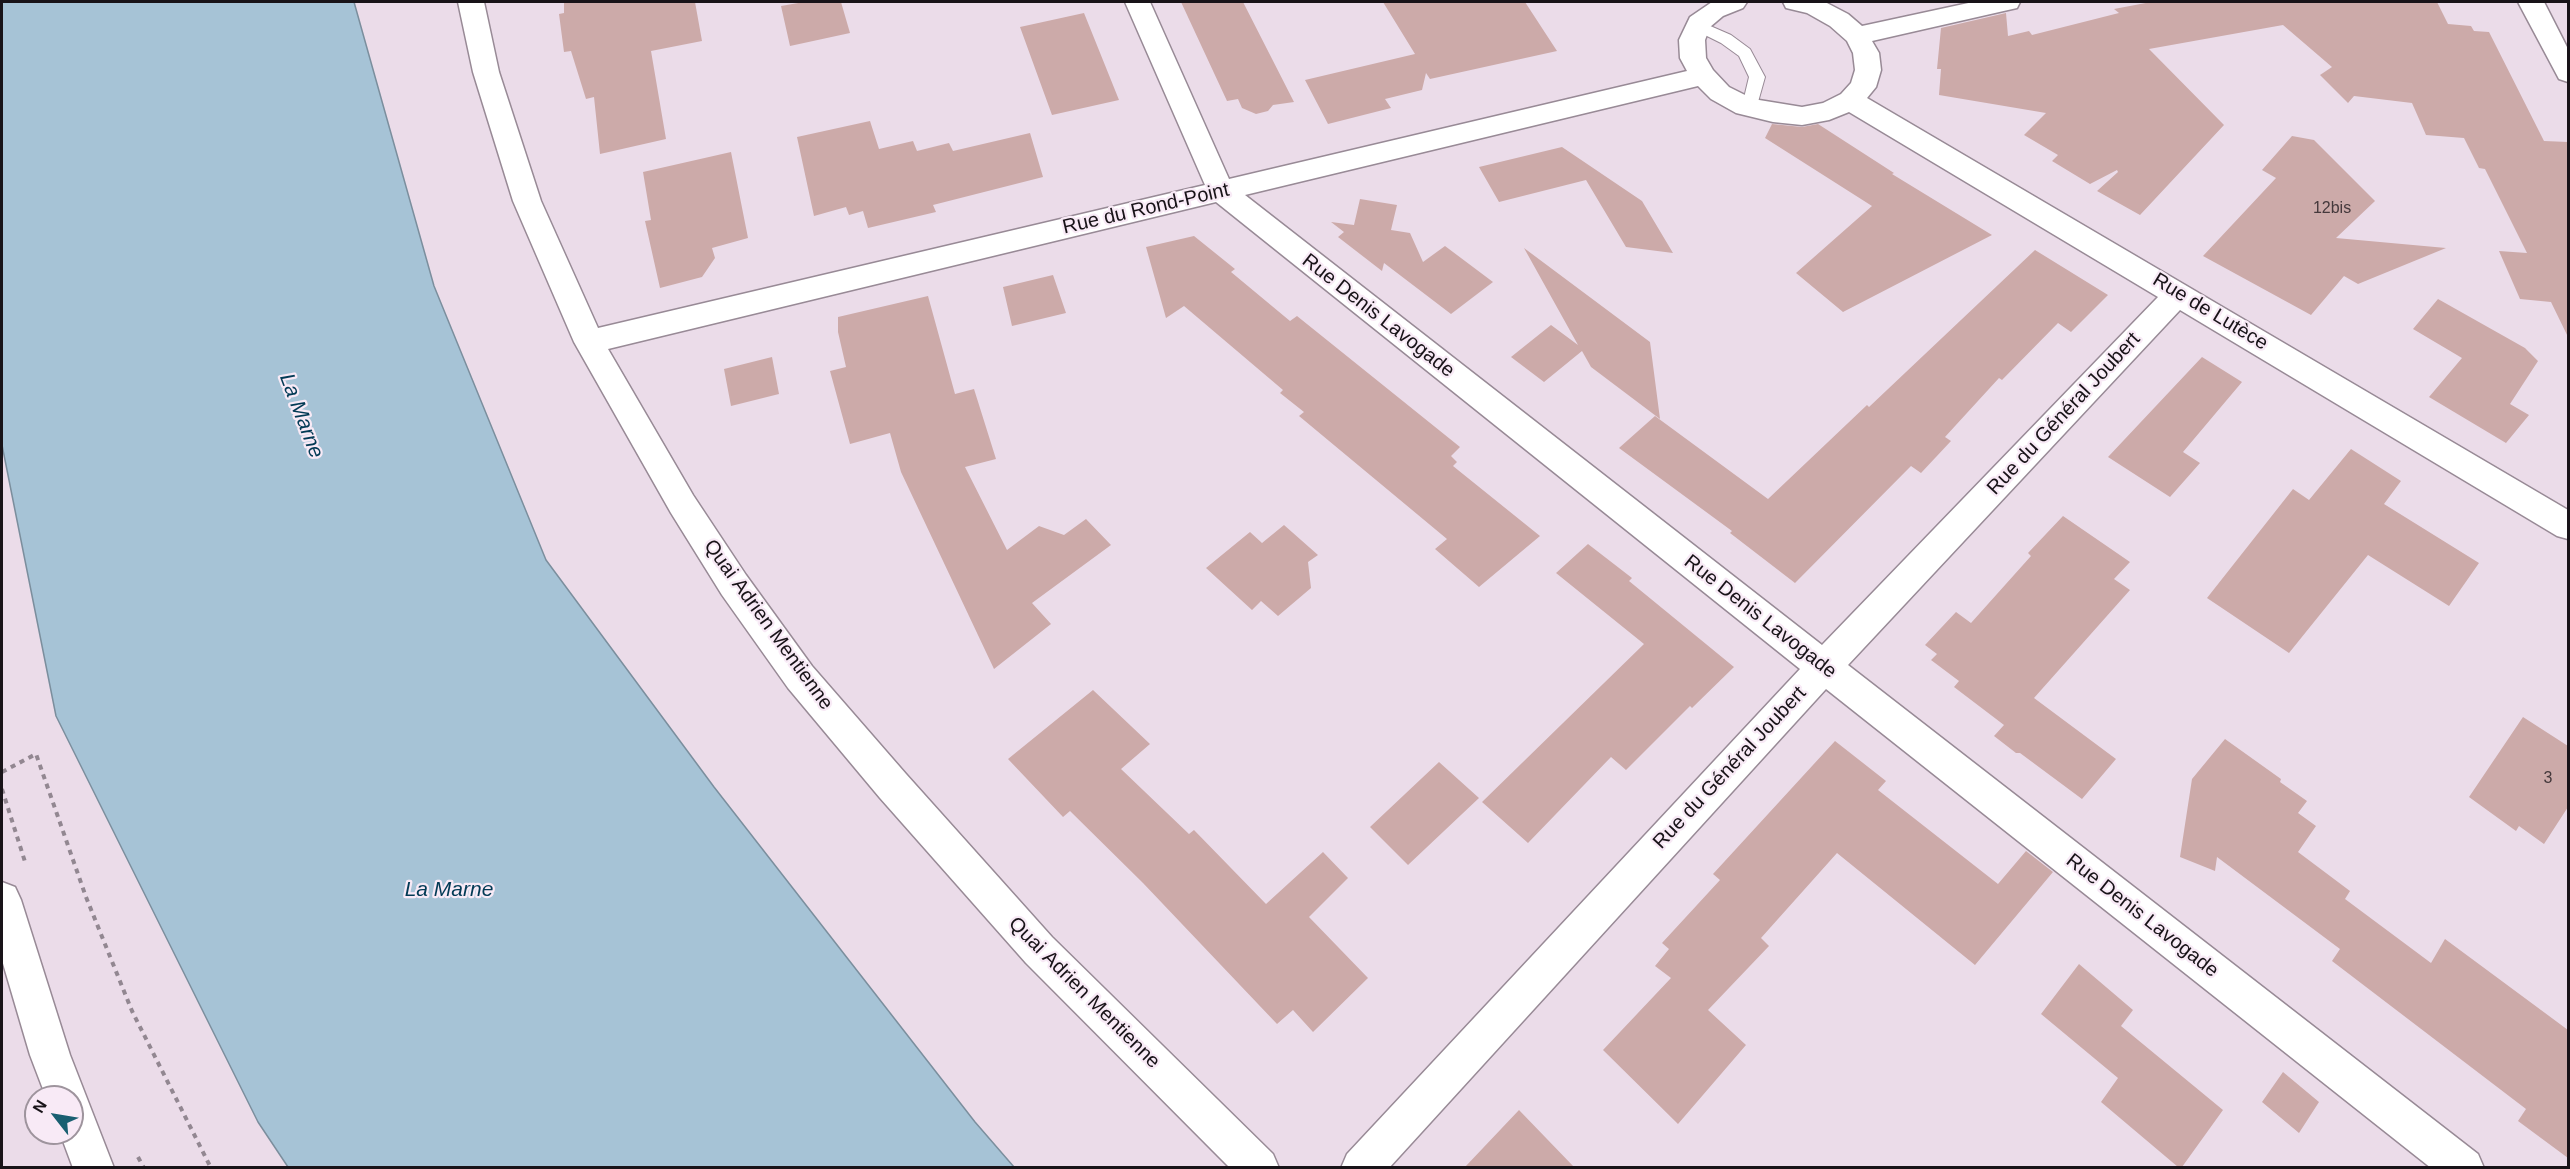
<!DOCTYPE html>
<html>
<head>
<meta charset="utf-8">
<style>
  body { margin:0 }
  #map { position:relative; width:2570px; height:1169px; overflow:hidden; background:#ebdce9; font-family:Arial,sans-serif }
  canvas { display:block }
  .frame { position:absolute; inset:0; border:3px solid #181318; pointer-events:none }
  .north { position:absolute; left:24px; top:1085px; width:60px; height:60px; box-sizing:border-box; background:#f8eaf6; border:2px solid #9e949d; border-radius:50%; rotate:301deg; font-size:16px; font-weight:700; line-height:24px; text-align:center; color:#181318 }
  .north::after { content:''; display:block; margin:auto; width:21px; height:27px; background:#195f71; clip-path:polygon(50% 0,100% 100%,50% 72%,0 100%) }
</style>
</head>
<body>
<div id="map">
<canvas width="2570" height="1169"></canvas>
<div class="frame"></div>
<div class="north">N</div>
</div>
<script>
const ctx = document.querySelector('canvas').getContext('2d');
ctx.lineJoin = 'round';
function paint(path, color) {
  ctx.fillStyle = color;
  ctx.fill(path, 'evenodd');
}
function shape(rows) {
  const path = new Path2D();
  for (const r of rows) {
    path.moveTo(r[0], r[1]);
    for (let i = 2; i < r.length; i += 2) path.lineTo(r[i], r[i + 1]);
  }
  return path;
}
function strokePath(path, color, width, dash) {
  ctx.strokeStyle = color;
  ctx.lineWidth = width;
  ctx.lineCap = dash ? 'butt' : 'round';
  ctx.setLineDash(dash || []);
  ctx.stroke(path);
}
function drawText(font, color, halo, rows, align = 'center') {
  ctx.font = font + ' Arial,sans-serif';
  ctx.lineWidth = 4.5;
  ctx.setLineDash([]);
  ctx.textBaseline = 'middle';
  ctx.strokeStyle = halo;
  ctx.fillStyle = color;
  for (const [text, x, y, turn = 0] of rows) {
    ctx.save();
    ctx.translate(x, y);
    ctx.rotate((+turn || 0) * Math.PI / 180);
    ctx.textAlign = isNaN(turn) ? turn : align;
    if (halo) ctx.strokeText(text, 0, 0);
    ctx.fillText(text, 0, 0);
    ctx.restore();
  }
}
const water = shape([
  [2,2,354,2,434,286,546,560,714,787,975,1122,1014,1167,288,1167,258,1122,56,716,2,445,2,2]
]);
const building = shape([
  [564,2,695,2,702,41,651,51,666,139,600,154,594,97,586,99,571,51,564,52,559,14,564,13],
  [804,2,841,2,850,33,790,46,781,6],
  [1181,2,1243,2,1294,102,1273,105,1268,111,1256,114,1242,108,1238,99,1227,101],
  [1383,2,1525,2,1557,51,1430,79,1426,73,1422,90,1385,99,1391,108,1328,124,1305,80,1415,54],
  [2151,2,2437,2,2448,24,2471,26,2474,31,2489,32,2544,141,2568,142,2568,337,2551,302,2520,299,2499,251,2527,253,2485,169,2479,168,2464,138,2426,135,2412,103,2354,96,2348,103,2320,75,2332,67,2283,25,2149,49,2224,125,2140,215,2097,191,2118,172,2117,170,2090,184,2052,161,2058,155,2024,135,2046,113,1939,95,1941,69,1937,69,1941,28,2006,13,2008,36,2029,31,2032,35,2119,13,2114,9],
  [1084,13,1119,100,1052,115,1020,27],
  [870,121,879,149,913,141,917,151,949,143,953,151,1030,133,1043,177,933,205,936,212,868,228,863,211,849,215,846,207,814,216,797,137],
  [1772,124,1802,127,1818,124,1894,173,1892,174,1992,235,1843,312,1796,273,1872,206,1765,138],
  [2292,136,2314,140,2375,201,2336,238,2446,248,2358,284,2344,276,2311,315,2203,256,2276,178,2262,170],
  [1562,147,1642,201,1673,253,1626,247,1586,180,1499,202,1479,167],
  [731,152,748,238,712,248,715,258,702,277,660,288,645,221,651,220,643,172],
  [1360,199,1397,205,1391,230,1410,233,1423,262,1445,246,1493,282,1451,314,1384,263,1382,271,1338,237,1344,232,1331,222,1354,225],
  [1194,236,1235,269,1231,272,1290,321,1297,316,1460,447,1451,456,1457,462,1453,466,1540,536,1479,587,1435,549,1447,539,1299,416,1304,412,1280,393,1283,390,1184,306,1166,318,1146,247],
  [1524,248,1650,342,1660,419,1591,367,1582,351,1544,382,1511,357,1551,325,1578,345],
  [2035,250,2108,295,2071,332,2058,323,2002,380,1999,378,1945,437,1951,441,1921,473,1911,466,1795,583,1730,533,1732,531,1619,448,1655,416,1768,499,1867,405,1869,407],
  [1053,275,1066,313,1012,326,1003,287],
  [928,296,955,394,974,389,996,459,965,467,1007,550,1039,526,1064,535,1086,519,1111,545,1032,603,1051,624,994,669,901,472,890,433,850,444,830,371,846,367,838,332,838,317],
  [2438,299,2525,348,2538,361,2510,404,2529,415,2506,443,2429,397,2462,358,2413,329],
  [772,357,779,394,731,406,724,369],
  [2202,357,2242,382,2183,452,2200,463,2170,497,2108,457],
  [2351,449,2401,481,2384,504,2479,563,2449,606,2368,555,2289,653,2207,598,2293,489,2309,500],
  [2063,516,2130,562,2114,579,2130,590,2034,698,2116,759,2082,799,2020,753,2016,753,1994,736,2004,725,1954,687,1959,681,1931,660,1937,654,1925,645,1956,612,1971,623,2031,556,2028,553],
  [1284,525,1318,555,1308,562,1311,588,1278,616,1261,601,1252,610,1206,568,1250,532,1262,543],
  [1588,544,1632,578,1629,581,1734,667,1692,708,1690,706,1626,770,1611,757,1528,843,1482,802,1644,644,1556,573],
  [1093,690,1150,744,1121,769,1189,834,1194,830,1266,904,1323,852,1348,878,1309,917,1368,978,1313,1032,1293,1010,1277,1024,1143,883,1070,811,1063,817,1008,759],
  [2523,717,2568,746,2568,807,2544,844,2519,826,2516,831,2469,797],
  [2225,739,2281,779,2280,782,2307,801,2298,813,2316,826,2298,852,2350,891,2345,899,2431,963,2445,939,2568,1030,2568,1158,2518,1121,2526,1109,2332,961,2340,949,2217,857,2215,871,2180,857,2192,779],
  [1835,741,1886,781,1878,790,1998,884,2026,851,2053,872,1975,965,1837,853,1761,938,1769,946,1708,1010,1746,1045,1678,1124,1603,1050,1671,978,1655,966,1669,949,1662,943,1720,880,1713,874],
  [1439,762,1479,798,1408,865,1370,827],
  [2079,964,2133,1010,2121,1026,2223,1110,2182,1167,2178,1167,2101,1102,2118,1078,2041,1014],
  [2283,1072,2319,1102,2299,1133,2262,1102],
  [1519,1110,1574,1167,1465,1167]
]);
const path = shape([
  [2,772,36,754,86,897,132,1011,211,1168],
  [2,789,26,865],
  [138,1157,144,1168]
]);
const service = shape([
  [1708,25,1731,35,1750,49,1765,77,1758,102,1746,102,1744,98,1749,77,1739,56,1721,43,1703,34,1700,30,1708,25]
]);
const minor = shape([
  [458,2,484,2,499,72,541,201,598,328,1205,185,1125,2,1150,2,1229,179,1687,71,1680,58,1679,40,1690,17,1712,2,1747,2,1743,8,1723,16,1710,27,1705,40,1706,58,1713,70,1729,87,1753,99,1802,107,1823,103,1841,94,1851,83,1855,70,1853,53,1847,41,1830,26,1807,13,1786,8,1783,2,1825,2,1848,14,1862,26,1973,2,2020,2,2017,8,2008,10,1872,41,1879,53,1881,70,1876,87,1867,98,2568,510,2568,539,2557,536,2180,310,1848,665,2478,1154,2484,1168,2431,1168,1826,689,1389,1168,1341,1168,1347,1154,1800,669,1216,202,608,349,693,495,746,575,812,666,906,774,1052,937,1273,1154,1279,1168,1230,1168,1026,963,880,798,788,688,722,595,671,513,574,342,513,201,473,72,458,2],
  [1698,86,1711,99,1736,113,1773,122,1802,125,1829,120,1849,112,2158,297,1822,645,1245,195,1698,86],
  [2518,2,2544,2,2568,49,2568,82,2559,79,2518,2],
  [2,882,15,887,21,900,70,1055,114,1168,73,1168,60,1133,72,1133,72,1097,46,1097,30,1055,2,960,2,882]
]);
const numberNames = [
  ["12bis",2332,209],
  ["3",2548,779]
];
const streetNames = [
  ["Rue du Rond-Point",1146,209,-13],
  ["Rue de Lutèce",2210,312,31],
  ["Rue Denis Lavogade",1378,316,38],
  ["Rue du Général Joubert",2064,414,-47],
  ["Rue Denis Lavogade",1760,617,38],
  ["Quai Adrien Mentienne",768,625,54],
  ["Rue du Général Joubert",1730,768,-47],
  ["Rue Denis Lavogade",2142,916,38],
  ["Quai Adrien Mentienne",1084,993,45]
];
const waterNames = [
  ["La Marne",301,416,69],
  ["La Marne",449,890]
];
paint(water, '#a6c3d6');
strokePath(water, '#7b8e9d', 1.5);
paint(building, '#ccaaa9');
strokePath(service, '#988a96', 2);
strokePath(minor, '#988a96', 3);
strokePath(path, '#928791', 4, [5, 5]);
paint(service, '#fff');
paint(minor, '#fff');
drawText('16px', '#45393c', null, numberNames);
drawText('20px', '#181318', '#f8eaf6', streetNames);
drawText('italic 21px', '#023a55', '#f8eaf6', waterNames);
</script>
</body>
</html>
